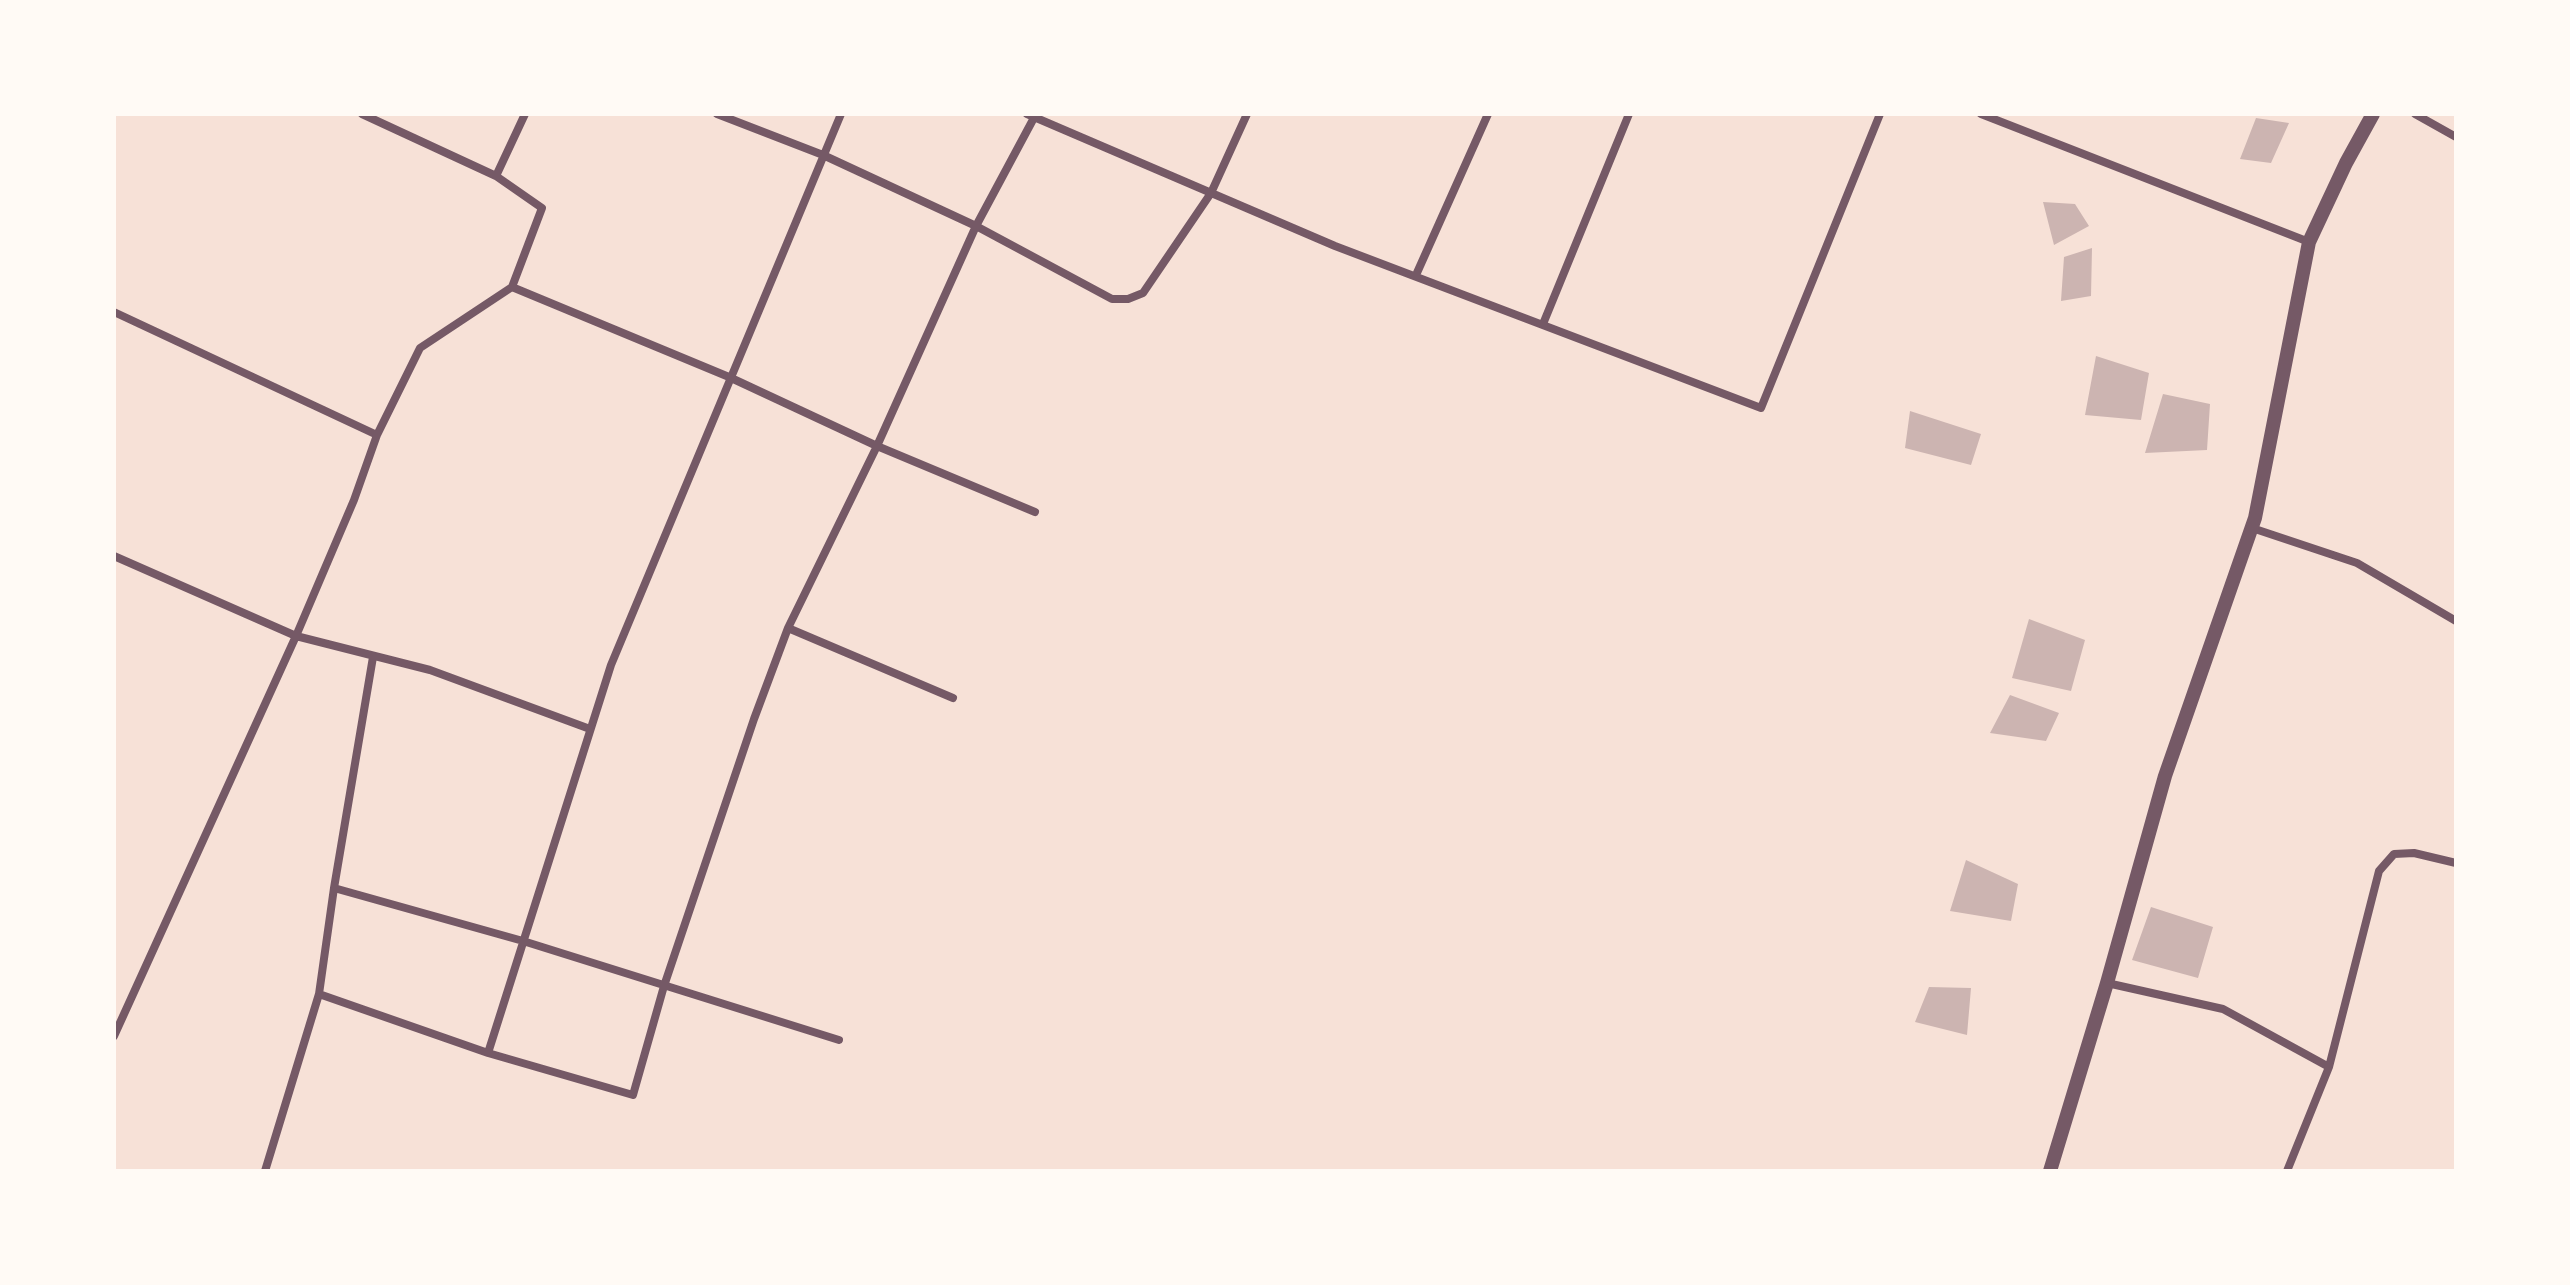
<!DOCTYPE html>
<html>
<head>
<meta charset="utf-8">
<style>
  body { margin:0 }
  #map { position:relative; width:2570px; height:1285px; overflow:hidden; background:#f7e1d7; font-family:Cabin,sans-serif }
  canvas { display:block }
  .frame { position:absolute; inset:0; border:116px solid #fffaf5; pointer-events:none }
</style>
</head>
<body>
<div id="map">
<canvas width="2570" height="1285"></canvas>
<div class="frame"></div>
</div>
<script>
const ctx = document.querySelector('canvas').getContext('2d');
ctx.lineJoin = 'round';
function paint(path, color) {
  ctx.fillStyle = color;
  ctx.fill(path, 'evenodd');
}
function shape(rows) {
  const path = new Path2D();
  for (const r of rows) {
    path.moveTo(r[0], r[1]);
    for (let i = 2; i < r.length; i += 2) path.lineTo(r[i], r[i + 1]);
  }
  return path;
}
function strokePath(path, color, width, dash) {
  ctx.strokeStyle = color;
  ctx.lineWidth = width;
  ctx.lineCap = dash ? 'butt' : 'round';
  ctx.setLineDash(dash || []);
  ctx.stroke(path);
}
const building = shape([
  [2256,118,2289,123,2271,163,2240,159],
  [2043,202,2075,204,2089,226,2054,245],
  [2092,248,2091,296,2061,301,2064,257],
  [2096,356,2149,373,2141,420,2085,415],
  [2163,394,2210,404,2207,450,2145,453],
  [1910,411,1981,434,1971,465,1905,448],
  [2029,619,2085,640,2071,691,2012,678],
  [2010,695,2059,713,2046,741,1990,733],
  [1966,860,2018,884,2011,921,1950,911],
  [2151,907,2213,927,2198,978,2132,960],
  [1929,987,1971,988,1967,1035,1915,1022]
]);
const minor = shape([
  [362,114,496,176],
  [525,114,496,176,542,208,512,287,729,377,877,446,1035,512],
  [717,114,823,155,976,226,1112,299,1128,299,1143,293,1211,193,1247,114],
  [1027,114,1335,246,1761,408,1880,114],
  [1981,114,2309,242],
  [2415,114,2456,137],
  [1416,275,1488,114],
  [114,312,377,435],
  [1543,324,1629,114],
  [2252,528,2357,563,2456,621],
  [114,556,296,636,430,670,590,729],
  [788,628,953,698],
  [334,888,523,941,839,1040],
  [2107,983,2223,1009,2329,1067,2379,871,2394,854,2414,853,2456,863],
  [319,994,488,1053,633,1095,664,986,754,719,788,628,877,446,976,226,1036,114],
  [114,1036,296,636,354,500,377,435,420,348,512,287],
  [488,1053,611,665,841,114],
  [265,1171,319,994,334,888,373,657],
  [2287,1171,2329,1067]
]);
const tertiary = shape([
  [2050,1171,2107,983,2165,776,2255,518,2309,242,2346,163,2373,114]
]);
paint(building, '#ccb4b1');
strokePath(minor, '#755966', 8);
strokePath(tertiary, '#755966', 14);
</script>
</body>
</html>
